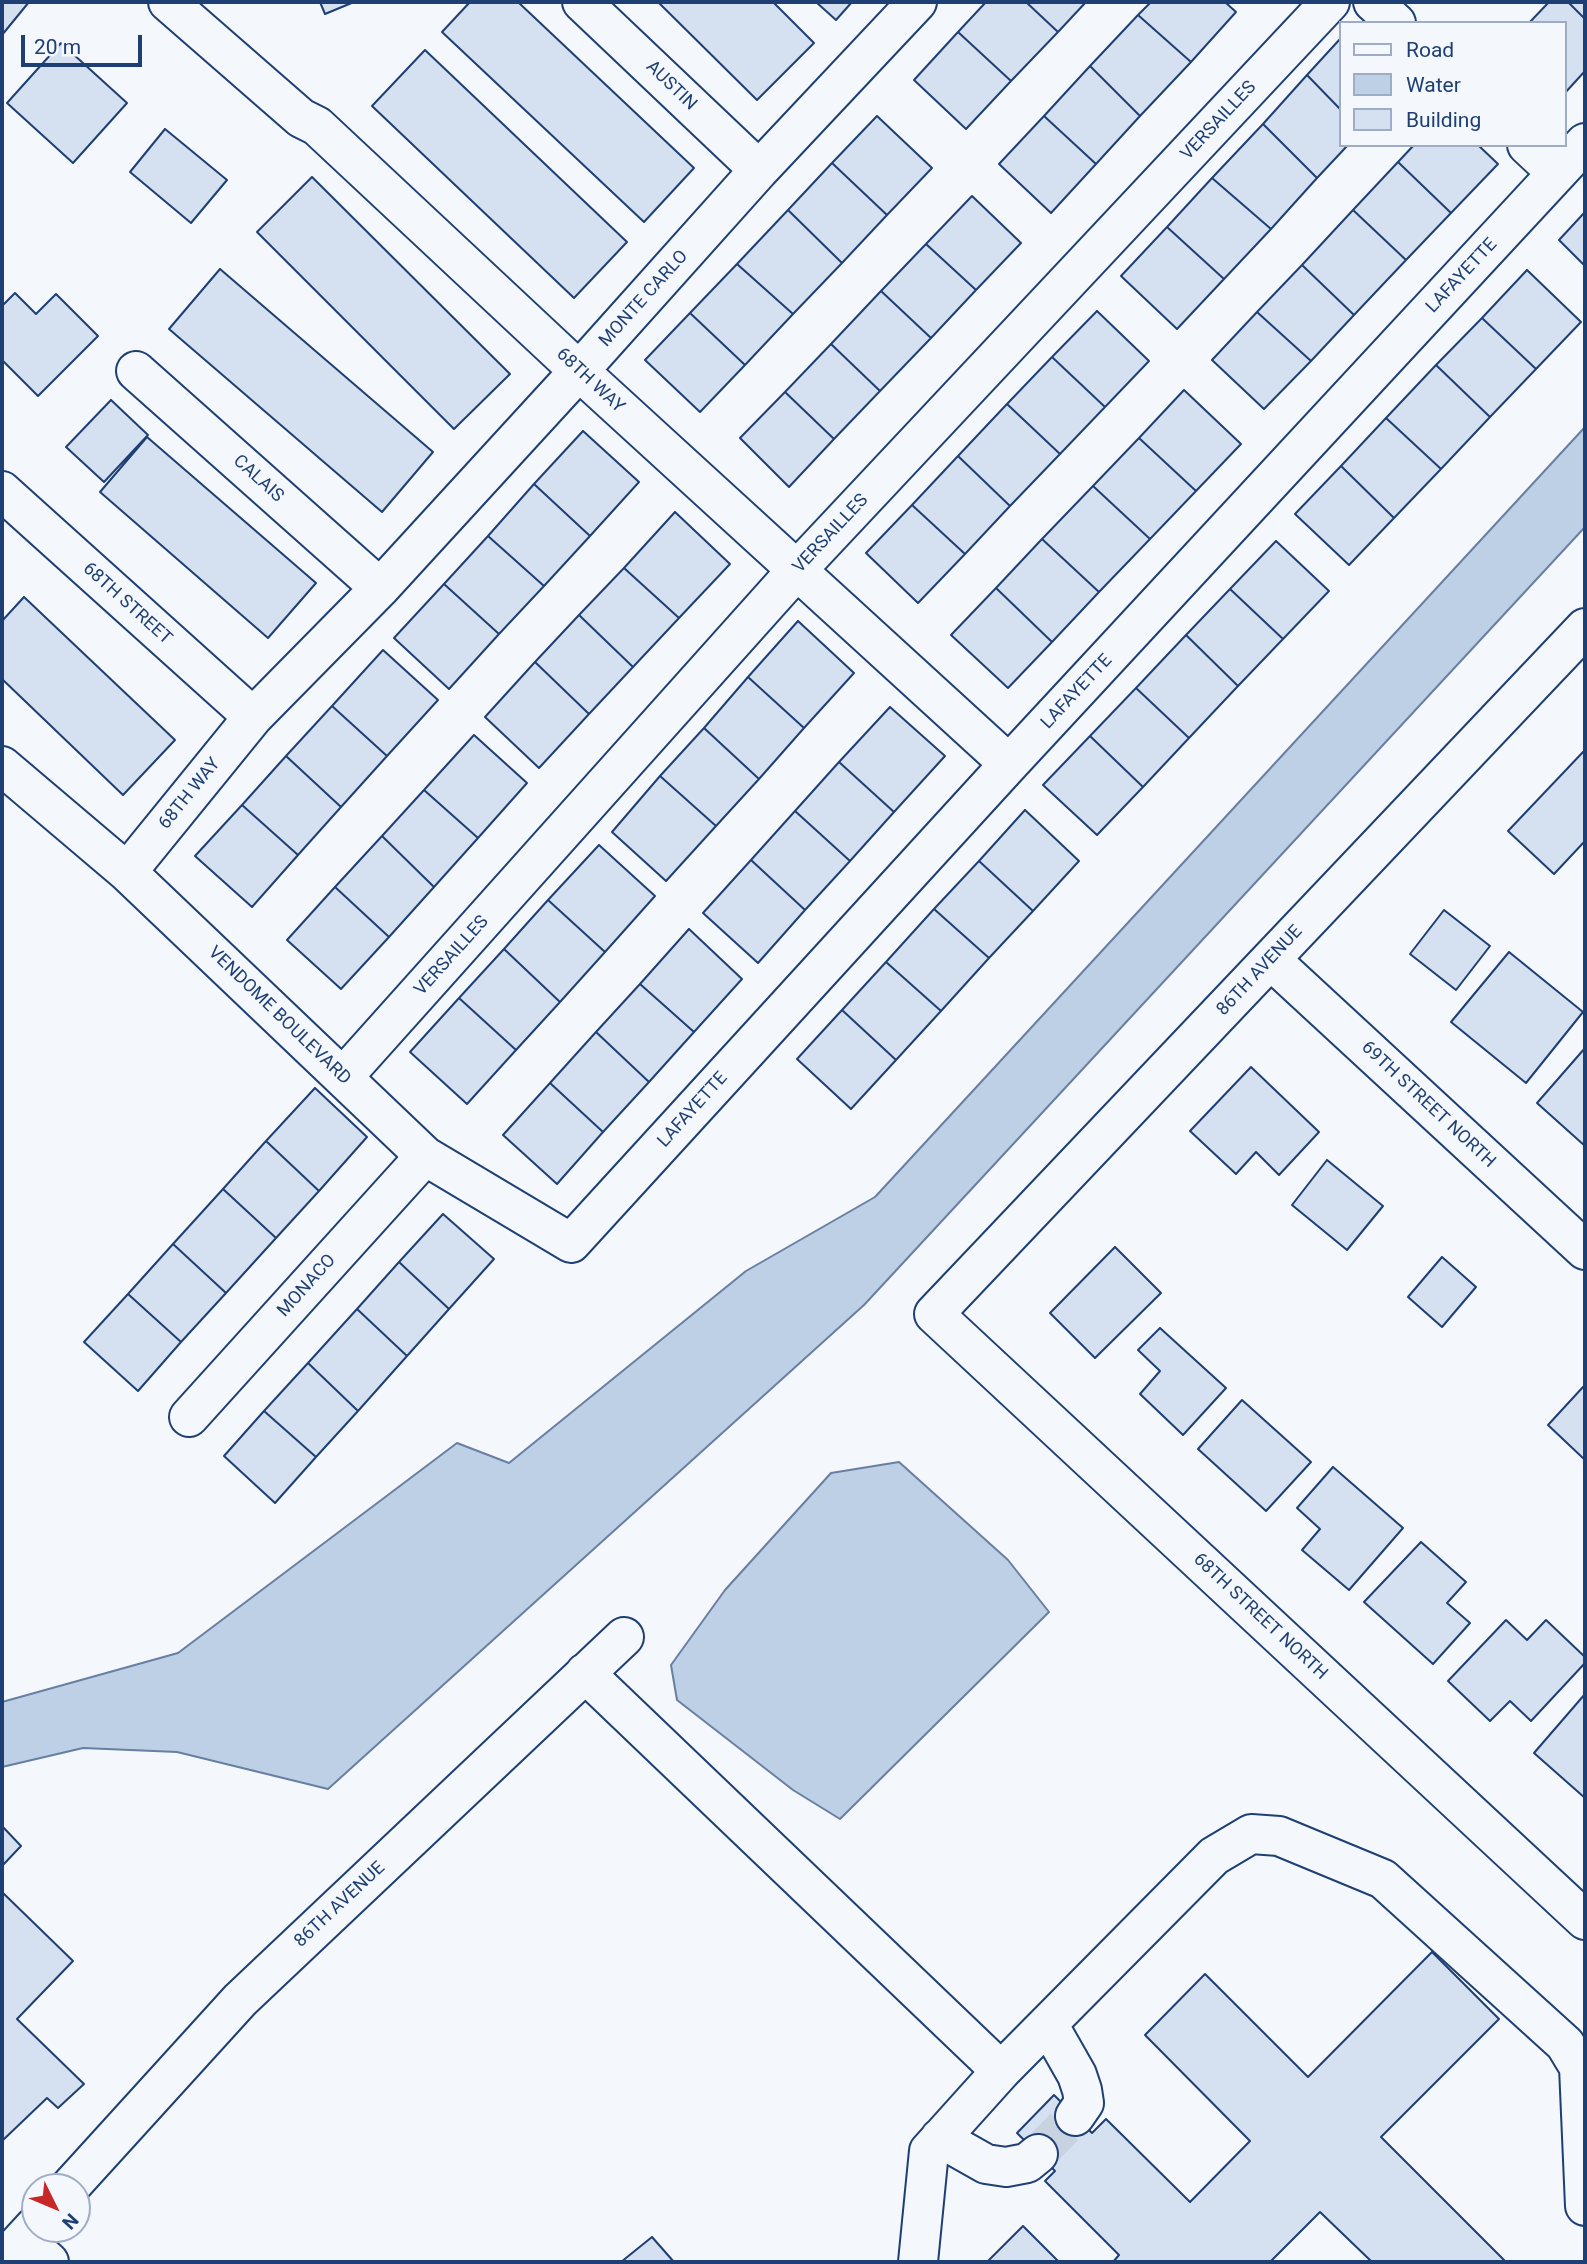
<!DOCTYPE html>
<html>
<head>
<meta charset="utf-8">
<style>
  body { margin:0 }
  #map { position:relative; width:1587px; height:2264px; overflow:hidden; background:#f4f7fb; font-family:Roboto,sans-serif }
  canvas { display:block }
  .frame { position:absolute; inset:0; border:4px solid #1d3f73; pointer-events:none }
  .legend { position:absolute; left:1339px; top:21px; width:228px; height:126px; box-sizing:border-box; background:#f4f7fb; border:2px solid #9eadc5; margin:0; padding:9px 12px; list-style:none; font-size:21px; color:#1d3f73 }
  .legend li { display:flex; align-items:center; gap:14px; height:35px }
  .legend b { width:35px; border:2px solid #9eadc5 }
  .north { position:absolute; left:21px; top:2173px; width:70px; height:70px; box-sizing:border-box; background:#f4f7fb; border:2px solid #9eadc5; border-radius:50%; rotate:133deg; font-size:19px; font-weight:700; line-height:28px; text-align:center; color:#1d3f73 }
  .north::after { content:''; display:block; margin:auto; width:24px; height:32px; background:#c62828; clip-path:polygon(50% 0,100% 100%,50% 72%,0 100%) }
  .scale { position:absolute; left:21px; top:35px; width:121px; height:32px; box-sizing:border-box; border:4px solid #1d3f73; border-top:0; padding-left:9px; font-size:21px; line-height:24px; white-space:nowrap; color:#1d3f73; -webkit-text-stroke:5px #f4f7fb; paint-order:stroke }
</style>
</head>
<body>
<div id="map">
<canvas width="1587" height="2264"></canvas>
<div class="frame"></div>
<ul class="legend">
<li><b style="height:9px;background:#f4f7fb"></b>Road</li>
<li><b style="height:19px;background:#bed0e5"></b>Water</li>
<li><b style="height:19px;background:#d5e0f0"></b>Building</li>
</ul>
<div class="north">N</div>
<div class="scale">20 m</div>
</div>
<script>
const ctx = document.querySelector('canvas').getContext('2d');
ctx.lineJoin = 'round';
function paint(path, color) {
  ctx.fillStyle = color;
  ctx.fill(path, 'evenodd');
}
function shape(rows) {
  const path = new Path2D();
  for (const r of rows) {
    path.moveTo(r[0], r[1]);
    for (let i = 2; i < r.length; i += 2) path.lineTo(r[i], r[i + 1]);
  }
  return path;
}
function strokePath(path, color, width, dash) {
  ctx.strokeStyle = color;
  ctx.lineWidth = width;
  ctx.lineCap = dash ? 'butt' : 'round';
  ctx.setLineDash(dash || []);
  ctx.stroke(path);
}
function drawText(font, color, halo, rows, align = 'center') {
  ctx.font = font + ' Roboto,sans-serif';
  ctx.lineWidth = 5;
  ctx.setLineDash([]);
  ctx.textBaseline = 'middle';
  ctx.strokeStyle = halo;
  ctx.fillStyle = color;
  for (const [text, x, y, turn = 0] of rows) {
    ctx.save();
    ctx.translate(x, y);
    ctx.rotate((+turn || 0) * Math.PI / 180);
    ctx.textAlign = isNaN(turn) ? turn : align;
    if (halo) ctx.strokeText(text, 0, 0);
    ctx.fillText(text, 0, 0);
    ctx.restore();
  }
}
const water = shape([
  [1585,427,1585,527,864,1305,328,1789,177,1752,83,1748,2,1767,2,1702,178,1653,457,1443,509,1463,746,1271,875,1197,1585,427],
  [899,1462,1008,1560,1049,1612,840,1819,793,1790,677,1700,671,1665,725,1590,831,1473,899,1462]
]);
const building = shape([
  [2,2,29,2,2,35,2,2],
  [320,2,354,2,325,14,320,2],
  [470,2,518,2,694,168,644,222,442,32,470,2],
  [658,2,773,2,814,43,757,100,658,2],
  [816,2,852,2,836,20,816,2],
  [986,2,1026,2,1058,32,1011,81,958,32,986,2],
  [1026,2,1086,2,1058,32,1026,2],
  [1151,2,1225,2,1236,12,1191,62,1138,15,1151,2],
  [1549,2,1568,2,1585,19,1585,71,1564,94,1564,23,1529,23,1549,2],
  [1568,2,1585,2,1585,19,1568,2],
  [1138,15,1191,62,1140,116,1090,66,1138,15],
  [958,32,1011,81,966,129,914,80,958,32],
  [1340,39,1340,109,1307,75,1340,39],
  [61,43,127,103,73,163,7,103,61,43],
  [425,50,627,242,574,298,372,106,425,50],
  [1090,66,1140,116,1096,164,1044,116,1090,66],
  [1307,75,1340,109,1340,145,1348,145,1317,178,1263,124,1307,75],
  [877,116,932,168,887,215,832,163,877,116],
  [1044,116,1096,164,1051,213,999,164,1044,116],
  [1263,124,1317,178,1271,229,1212,178,1263,124],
  [165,129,227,180,191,223,130,172,165,129],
  [1414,145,1478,145,1498,164,1451,213,1398,162,1414,145],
  [1398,162,1451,213,1406,260,1353,210,1398,162],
  [832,163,887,215,842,263,788,210,832,163],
  [312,177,510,374,454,429,257,232,312,177],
  [1212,178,1271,229,1224,279,1167,227,1212,178],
  [972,196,1021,243,976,290,926,244,972,196],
  [788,210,842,263,793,314,737,264,788,210],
  [1353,210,1406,260,1354,315,1302,265,1353,210],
  [1585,212,1585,266,1559,240,1585,212],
  [1167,227,1224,279,1177,329,1121,276,1167,227],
  [926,244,976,290,931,338,881,291,926,244],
  [737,264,793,314,745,365,690,313,737,264],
  [1302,265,1354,315,1311,361,1257,312,1302,265],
  [220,269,433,452,382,512,169,329,220,269],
  [1527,270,1581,322,1536,369,1482,318,1527,270],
  [881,291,931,338,880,391,831,344,881,291],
  [15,293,36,314,56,294,98,336,38,396,2,360,2,306,15,293],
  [1097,311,1149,361,1105,407,1052,357,1097,311],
  [1257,312,1311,361,1264,409,1212,360,1257,312],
  [690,313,745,365,700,412,645,360,690,313],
  [1482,318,1536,369,1490,417,1436,365,1482,318],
  [831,344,880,391,834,439,785,392,831,344],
  [1052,357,1105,407,1060,454,1007,404,1052,357],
  [1436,365,1490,417,1441,469,1386,418,1436,365],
  [1184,390,1241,444,1196,491,1139,438,1184,390],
  [785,392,834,439,789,487,740,438,785,392],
  [111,400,148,435,104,482,66,447,111,400],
  [1007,404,1060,454,1010,506,958,456,1007,404],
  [1386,418,1441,469,1394,518,1341,466,1386,418],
  [583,431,639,482,590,536,534,484,583,431],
  [147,437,316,583,268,638,100,492,147,437],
  [1139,438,1196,491,1150,539,1093,486,1139,438],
  [958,456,1010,506,965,554,912,505,958,456],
  [1341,466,1394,518,1349,565,1295,514,1341,466],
  [534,484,590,536,544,586,488,536,534,484],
  [1093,486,1150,539,1099,592,1042,539,1093,486],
  [912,505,965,554,918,603,866,553,912,505],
  [675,512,730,564,679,618,624,568,675,512],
  [488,536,544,586,499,634,444,584,488,536],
  [1042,539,1099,592,1052,642,996,588,1042,539],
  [1276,541,1329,591,1283,639,1230,589,1276,541],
  [624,568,679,618,633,667,579,615,624,568],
  [444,584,499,634,449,689,394,638,444,584],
  [996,588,1052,642,1008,688,951,635,996,588],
  [1230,589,1283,639,1238,686,1186,635,1230,589],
  [24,597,175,740,123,795,2,679,2,621,24,597],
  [579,615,633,667,589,714,535,662,579,615],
  [798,621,854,673,804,728,748,677,798,621],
  [1186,635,1238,686,1189,738,1136,688,1186,635],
  [383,650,438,700,387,756,332,706,383,650],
  [535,662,589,714,539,768,485,717,535,662],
  [748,677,804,728,759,779,704,728,748,677],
  [1136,688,1189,738,1143,787,1090,736,1136,688],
  [332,706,387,756,341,807,286,756,332,706],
  [890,707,945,756,894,812,839,762,890,707],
  [704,728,759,779,716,826,660,776,704,728],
  [474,735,527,783,478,838,424,790,474,735],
  [1090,736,1143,787,1097,835,1043,785,1090,736],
  [1583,752,1585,754,1585,841,1554,874,1508,831,1583,752],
  [286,756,341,807,298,855,242,805,286,756],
  [839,762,894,812,850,861,795,811,839,762],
  [660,776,716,826,666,881,612,832,660,776],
  [424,790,478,838,434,887,382,836,424,790],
  [242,805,298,855,252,907,195,856,242,805],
  [1025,810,1079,861,1033,911,979,861,1025,810],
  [795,811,850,861,805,910,751,860,795,811],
  [382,836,434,887,389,937,335,887,382,836],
  [599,845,655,896,605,952,548,900,599,845],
  [751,860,805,910,758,963,703,913,751,860],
  [979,861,1033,911,989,958,934,909,979,861],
  [335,887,389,937,341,989,287,940,335,887],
  [548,900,605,952,560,1002,504,949,548,900],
  [934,909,989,958,941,1011,886,962,934,909],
  [1444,910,1490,946,1456,990,1410,954,1444,910],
  [689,929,742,979,694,1032,640,984,689,929],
  [504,949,560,1002,516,1050,459,998,504,949],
  [1509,952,1583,1012,1526,1083,1451,1022,1509,952],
  [886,962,941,1011,896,1060,842,1010,886,962],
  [640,984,694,1032,649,1082,596,1032,640,984],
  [459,998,516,1050,467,1104,410,1052,459,998],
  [842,1010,896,1060,851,1109,797,1059,842,1010],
  [596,1032,649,1082,603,1132,550,1083,596,1032],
  [1585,1048,1585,1146,1537,1103,1585,1048],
  [1251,1067,1319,1132,1279,1175,1256,1152,1236,1174,1190,1131,1251,1067],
  [550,1083,603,1132,557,1184,503,1135,550,1083],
  [315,1088,367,1137,319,1191,266,1141,315,1088],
  [266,1141,319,1191,276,1238,223,1189,266,1141],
  [1327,1160,1383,1206,1347,1250,1292,1205,1327,1160],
  [223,1189,276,1238,226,1293,173,1244,223,1189],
  [443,1214,494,1259,449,1309,399,1262,443,1214],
  [173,1244,226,1293,181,1342,128,1294,173,1244],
  [1115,1247,1161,1293,1095,1358,1050,1313,1115,1247],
  [1442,1257,1476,1287,1442,1327,1408,1297,1442,1257],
  [399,1262,449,1309,407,1356,357,1309,399,1262],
  [128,1294,181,1342,138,1391,84,1342,128,1294],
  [357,1309,407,1356,358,1411,308,1363,357,1309],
  [1160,1328,1226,1388,1183,1435,1140,1394,1160,1371,1138,1350,1160,1328],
  [308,1363,358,1411,316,1457,264,1411,308,1363],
  [1583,1387,1585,1389,1585,1460,1548,1425,1583,1387],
  [1242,1400,1311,1462,1266,1511,1198,1449,1242,1400],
  [264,1411,316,1457,275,1503,224,1456,264,1411],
  [1333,1467,1403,1528,1349,1590,1302,1550,1320,1529,1297,1508,1333,1467],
  [1421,1542,1466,1582,1447,1603,1470,1623,1433,1664,1364,1602,1421,1542],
  [1506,1620,1527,1640,1546,1620,1585,1657,1585,1663,1531,1721,1510,1701,1490,1721,1448,1681,1506,1620],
  [1585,1694,1585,1798,1534,1753,1585,1694],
  [2,1826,21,1846,2,1866,2,1826],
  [2,1892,73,1961,17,2019,84,2084,58,2108,47,2098,2,2141,2,1892],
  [1432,1952,1499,2019,1381,2137,1506,2262,1372,2262,1320,2212,1270,2262,1113,2262,1119,2255,1045,2181,1055,2171,1017,2133,1054,2095,1092,2133,1106,2119,1190,2202,1250,2141,1145,2035,1205,1974,1308,2077,1432,1952],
  [1023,2226,1059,2262,987,2262,1023,2226],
  [652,2237,674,2262,621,2262,652,2237]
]);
const minorTunnel = shape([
  [1038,2154,1075,2116]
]);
const minor = shape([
  [168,2,301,118,317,126,579,371,1009,764],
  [582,2,759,170],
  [1373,2,1396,23],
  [1527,145,1557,173],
  [136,371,380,588],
  [2,491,253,717],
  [1585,628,934,1314,1585,1920],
  [2,766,127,872,425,1156,571,1243,1009,764,1585,143],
  [127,872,253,717,380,588,579,371,759,170,917,2],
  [1271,960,1585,1250],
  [343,1077,796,571,1330,2],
  [189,1417,425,1156],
  [585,1673,1001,2071,1214,1856,1251,1834,1279,1836,1383,1879,1565,2044,1579,2067,1585,2206],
  [1048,2024,1077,2075,1082,2090,1084,2103,1075,2116],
  [940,2138,986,2164,1006,2167,1027,2163,1038,2154],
  [70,2187,240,2000,624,1637],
  [23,2239,49,2262],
  [2,2262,35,2226],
  [918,2262,929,2151,1001,2071]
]);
const streetNames = [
  ["AUSTIN",671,86,44],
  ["VERSAILLES",1219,121,-47],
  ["LAFAYETTE",1462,276,-47],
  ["MONTE CARLO",644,299,-48],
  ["68TH WAY",590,381,43],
  ["CALAIS",258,479,42],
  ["VERSAILLES",831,534,-47],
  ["68TH STREET",127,604,42],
  ["LAFAYETTE",1077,692,-47],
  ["68TH WAY",190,794,-51],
  ["VERSAILLES",452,956,-48],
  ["86TH AVENUE",1260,971,-47],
  ["VENDOME BOULEVARD",279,1016,44],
  ["69TH STREET NORTH",1428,1105,43],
  ["LAFAYETTE",693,1110,-48],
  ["MONACO",307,1286,-48],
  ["68TH STREET NORTH",1260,1617,43],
  ["86TH AVENUE",340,1905,-43]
];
paint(water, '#bed0e5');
strokePath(water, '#687fa3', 2);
paint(building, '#d5e0f0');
strokePath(building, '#1d3f73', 2);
strokePath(minorTunnel, '#c9d2e0', 38, [38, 19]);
strokePath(minor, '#1d3f73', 42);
strokePath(minor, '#f4f7fb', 38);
drawText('18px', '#1d3f73', '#f4f7fb', streetNames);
</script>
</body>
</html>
